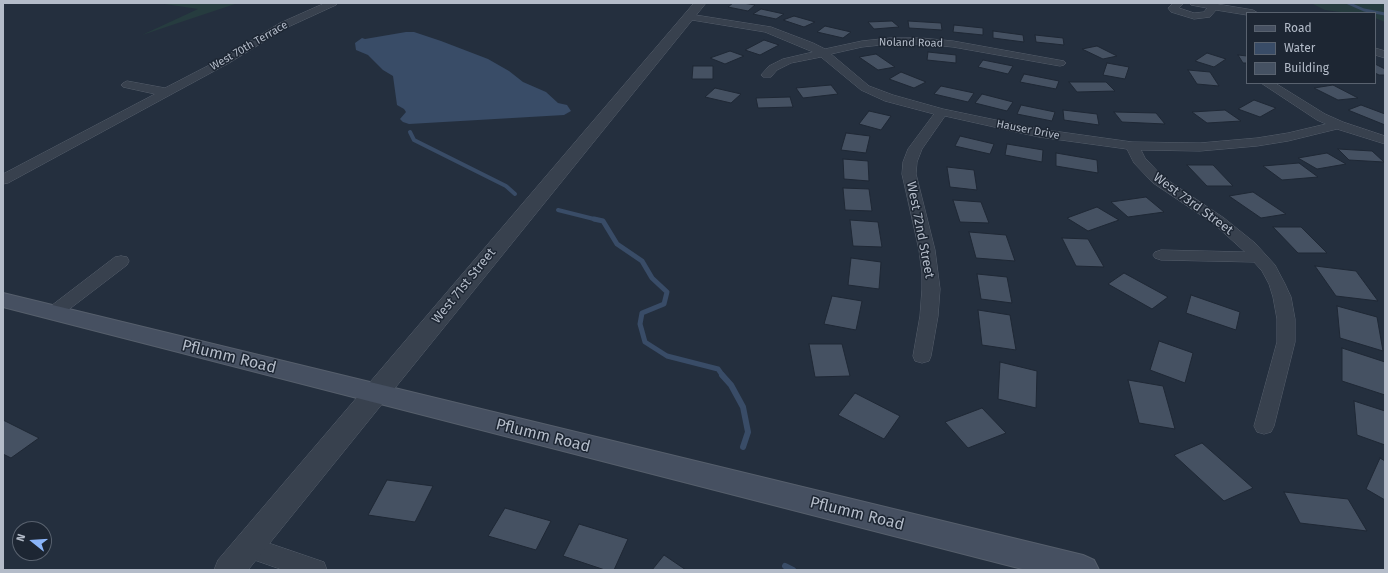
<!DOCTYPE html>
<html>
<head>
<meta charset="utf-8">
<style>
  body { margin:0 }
  #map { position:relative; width:1388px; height:573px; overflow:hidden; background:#242f3e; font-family:"Fira Sans",sans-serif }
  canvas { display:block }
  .frame { position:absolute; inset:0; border:4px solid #b4bcc9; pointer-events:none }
  .legend { position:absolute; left:1246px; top:12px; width:130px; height:72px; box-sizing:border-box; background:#1d2633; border:1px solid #59626f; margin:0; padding:5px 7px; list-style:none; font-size:12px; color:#b4bcc9 }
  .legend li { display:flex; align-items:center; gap:8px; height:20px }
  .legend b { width:20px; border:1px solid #59626f }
  .north { position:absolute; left:12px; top:521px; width:40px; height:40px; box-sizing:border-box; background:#1d2633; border:1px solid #59626f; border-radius:50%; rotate:287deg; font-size:11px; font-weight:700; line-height:16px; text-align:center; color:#b4bcc9 }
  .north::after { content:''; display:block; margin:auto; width:14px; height:18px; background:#8ab4f8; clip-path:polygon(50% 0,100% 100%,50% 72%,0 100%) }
</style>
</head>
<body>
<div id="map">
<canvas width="1388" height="573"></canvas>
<div class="frame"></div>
<ul class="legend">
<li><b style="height:5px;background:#465061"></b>Road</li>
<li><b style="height:11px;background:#394c67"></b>Water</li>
<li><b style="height:11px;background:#455162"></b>Building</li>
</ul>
<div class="north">N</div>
</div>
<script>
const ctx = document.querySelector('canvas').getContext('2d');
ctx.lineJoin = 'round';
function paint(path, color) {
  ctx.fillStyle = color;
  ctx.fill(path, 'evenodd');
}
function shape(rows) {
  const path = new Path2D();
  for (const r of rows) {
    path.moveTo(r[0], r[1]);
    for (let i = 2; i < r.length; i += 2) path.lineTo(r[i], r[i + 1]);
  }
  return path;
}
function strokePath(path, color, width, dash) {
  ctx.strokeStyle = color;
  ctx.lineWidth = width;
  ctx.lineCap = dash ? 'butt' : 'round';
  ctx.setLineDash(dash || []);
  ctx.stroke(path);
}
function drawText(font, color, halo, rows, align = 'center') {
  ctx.font = font + ' "Fira Sans",sans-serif';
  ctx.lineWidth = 3;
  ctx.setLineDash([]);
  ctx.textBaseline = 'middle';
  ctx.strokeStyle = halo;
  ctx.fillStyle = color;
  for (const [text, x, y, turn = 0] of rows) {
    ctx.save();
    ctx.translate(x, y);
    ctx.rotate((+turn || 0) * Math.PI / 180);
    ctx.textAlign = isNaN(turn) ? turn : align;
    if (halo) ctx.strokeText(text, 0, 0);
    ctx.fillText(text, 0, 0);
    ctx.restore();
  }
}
const green = shape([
  [158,3,238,3,142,35,198,9],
  [1311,3,1385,3,1385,22,1375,18,1375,13,1348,13,1325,10]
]);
const water = shape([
  [406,32,414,32,441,41,488,59,509,71,523,82,546,92,558,103,567,105,571,111,564,115,409,124,403,122,400,119,406,112,404,109,397,105,393,76,383,70,368,55,356,50,355,43,362,38,365,39]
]);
const streamFar3 = shape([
  [1348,3,1364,10,1385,14]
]);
const streamFar2 = shape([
  [410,132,414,140,506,186,515,194],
  [558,210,598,220]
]);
const streamFar1 = shape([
  [594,219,603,221,617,244,642,261,652,278,667,292,664,304,642,313,640,324,645,342,667,356,718,369,723,376]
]);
const stream = shape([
  [722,375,731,385,743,407,748,432,743,447],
  [785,566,793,570]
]);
const building = shape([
  [733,3,743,3,755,5,748,11,728,7,733,3],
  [761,9,784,14,776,19,753,14,761,9],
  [794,16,815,22,804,27,783,20,794,16],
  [892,21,899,27,874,29,868,22,892,21],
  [908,21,941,23,942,30,909,28,908,21],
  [954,25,983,28,983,35,953,32,954,25],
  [825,26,851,32,843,38,817,32,825,26],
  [993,31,1023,35,1024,42,993,38,993,31],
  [1035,35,1063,38,1064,45,1036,42,1035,35],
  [764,40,779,45,760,55,745,50,764,40],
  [1097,46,1117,56,1103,59,1082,49,1097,46],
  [730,51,744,56,725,64,710,58,730,51],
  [928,52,956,55,956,63,927,60,928,52],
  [1207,53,1226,59,1214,67,1195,61,1207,53],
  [876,54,895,67,878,70,859,57,876,54],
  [1238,55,1247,56,1247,63,1243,63,1238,55],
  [983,60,1013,66,1008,74,978,67,983,60],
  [1107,63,1129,67,1125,79,1103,75,1107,63],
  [1375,64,1385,69,1385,75,1379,75,1375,73,1375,64],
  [693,66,713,66,713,79,692,79,693,66],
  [1188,70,1210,72,1219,86,1197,84,1188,70],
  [901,72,926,82,914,88,889,79,901,72],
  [1024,74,1059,81,1056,89,1020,82,1024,74],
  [1069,82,1106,82,1115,91,1077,92,1069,82],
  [831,85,838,94,803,98,796,88,831,85],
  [1333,85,1358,98,1338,100,1314,88,1333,85],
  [941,86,974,93,968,102,934,94,941,86],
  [715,88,741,94,731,103,705,97,715,88],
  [982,94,1013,102,1007,111,975,103,982,94],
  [790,97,793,107,758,108,756,98,790,97],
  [1254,100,1276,108,1260,117,1238,109,1254,100],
  [1021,105,1055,112,1052,121,1017,114,1021,105],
  [1361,105,1385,114,1385,125,1348,110,1361,105],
  [1063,110,1097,114,1099,125,1064,120,1063,110],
  [1225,110,1241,121,1207,123,1192,112,1225,110],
  [869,111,891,116,881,130,859,124,869,111],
  [1114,112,1156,113,1165,124,1122,122,1114,112],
  [846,133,870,136,866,153,841,150,846,133],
  [960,136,994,144,990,154,955,146,960,136],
  [1007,144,1043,150,1042,162,1005,155,1007,144],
  [1338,149,1372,151,1384,162,1349,160,1338,149],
  [1056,153,1097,160,1098,173,1056,166,1056,153],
  [1327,153,1346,164,1317,169,1298,158,1327,153],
  [843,159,868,161,869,181,844,179,843,159],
  [1299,163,1318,177,1282,180,1263,166,1299,163],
  [1187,165,1213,165,1233,186,1207,186,1187,165],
  [947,167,974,170,977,190,950,187,947,167],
  [843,188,869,189,872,211,845,210,843,188],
  [1253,192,1286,214,1261,218,1229,196,1253,192],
  [1146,197,1164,212,1128,217,1111,202,1146,197],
  [953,200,981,202,989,223,960,222,953,200],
  [1097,207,1119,220,1088,231,1067,218,1097,207],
  [850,220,878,222,882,247,853,246,850,220],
  [1273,227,1301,227,1327,253,1298,253,1273,227],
  [969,232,1006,235,1015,261,976,258,969,232],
  [1062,238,1088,239,1104,267,1076,266,1062,238],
  [851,258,881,262,879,289,848,285,851,258],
  [1315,266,1356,271,1378,301,1336,296,1315,266],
  [1124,273,1168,297,1152,309,1108,284,1124,273],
  [977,274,1007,277,1012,303,981,299,977,274],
  [1191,295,1240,312,1236,330,1186,313,1191,295],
  [832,296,862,301,856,330,824,324,832,296],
  [1337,306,1377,317,1383,351,1340,338,1337,306],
  [978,310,1010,315,1016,350,982,345,978,310],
  [1159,341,1193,353,1185,383,1150,370,1159,341],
  [809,344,842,344,850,376,815,377,809,344],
  [1342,348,1385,362,1385,395,1342,381,1342,348],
  [1000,362,1037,371,1036,408,998,399,1000,362],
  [1128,380,1163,386,1175,429,1139,423,1128,380],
  [855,393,900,416,884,439,838,415,855,393],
  [1354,401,1385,411,1385,445,1357,435,1354,401],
  [982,408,1006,433,968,448,945,422,982,408],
  [3,420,39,438,11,458,3,454,3,420],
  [1202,443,1253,488,1224,501,1174,455,1202,443],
  [1380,458,1385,461,1385,500,1366,489,1380,458],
  [387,480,433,486,415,522,368,515,387,480],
  [1284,492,1348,499,1367,531,1300,523,1284,492],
  [505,508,551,521,536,550,488,536,505,508],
  [579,524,628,539,614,570,605,570,563,556,579,524],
  [664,555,686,570,652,570,664,555]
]);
const minor = shape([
  [325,3,338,3,336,5,288,27,229,63,8,183,3,184,3,174,155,94,123,87,121,85,123,83,127,81,165,88,221,59,280,23,325,3],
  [1173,3,1184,3,1179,8,1194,13,1204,12,1207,8,1191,5,1189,3,1211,3,1253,10,1258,13,1247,13,1247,15,1216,10,1210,17,1194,19,1171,12,1168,8,1173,3],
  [689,14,771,27,813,43,825,49,862,41,890,38,921,38,953,41,1064,61,1066,63,1064,65,1060,66,953,47,921,44,890,44,862,47,831,54,869,86,893,95,943,109,1039,129,1132,142,1200,143,1257,138,1288,133,1326,124,1317,120,1261,83,1275,83,1325,114,1343,122,1385,136,1385,144,1337,129,1288,141,1257,146,1200,151,1141,150,1145,158,1163,177,1224,218,1255,243,1275,265,1285,284,1291,297,1295,319,1295,342,1274,426,1271,432,1264,434,1257,432,1254,426,1277,342,1277,319,1273,297,1269,284,1262,271,1254,262,1161,260,1155,258,1153,255,1155,252,1161,250,1245,252,1214,224,1153,183,1134,163,1127,149,1039,137,945,116,922,149,917,162,916,174,935,250,940,289,938,316,931,356,929,361,922,363,915,361,913,356,920,316,922,289,922,273,919,250,902,174,903,162,908,149,934,114,885,101,861,90,821,57,791,63,777,70,771,77,763,77,761,75,769,66,783,59,813,52,765,32,686,19,684,17,686,15,689,14],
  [1375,48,1385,51,1385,58,1375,55,1375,48],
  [121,256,127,257,129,261,127,265,59,317,53,319,47,317,44,313,47,309,115,257,121,256],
  [248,536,324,562,327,570,283,570,240,555,236,547,240,539,248,536]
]);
const tertiary = shape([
  [694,3,706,3,248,570,214,570,218,560,694,3]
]);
const secondary = shape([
  [3,293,1083,555,1094,560,1099,570,1026,570,3,307,3,293]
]);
const farStreetnames = [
  ["Noland Road",911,43,1],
  ["West 70th Terrace",249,46,-30],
  ["Hauser Drive",1028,130,11]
];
const streetNames = [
  ["West 73rd Street",1193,204,36],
  ["West 72nd Street",920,230,79],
  ["West 71st Street",464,286,-51]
];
const nearStreetnames = [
  ["Pflumm Road",229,357,14],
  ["Pflumm Road",543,436,14],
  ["Pflumm Road",857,514,14]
];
paint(green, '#263c3f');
paint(water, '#394c67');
strokePath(streamFar3, '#394c67', 3);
strokePath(streamFar2, '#394c67', 4);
strokePath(streamFar1, '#394c67', 5);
strokePath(stream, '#394c67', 6);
paint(building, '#455162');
strokePath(building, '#1f2835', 1);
strokePath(minor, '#565f6c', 1);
strokePath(tertiary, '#565f6c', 1);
strokePath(secondary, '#565f6c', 2);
paint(minor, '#38414e');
paint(tertiary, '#38414e');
paint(secondary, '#465061');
drawText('11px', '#b4bcc9', '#1d2633', farStreetnames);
drawText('13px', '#b4bcc9', '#1d2633', streetNames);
drawText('16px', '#b4bcc9', '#1d2633', nearStreetnames);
</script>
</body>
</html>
